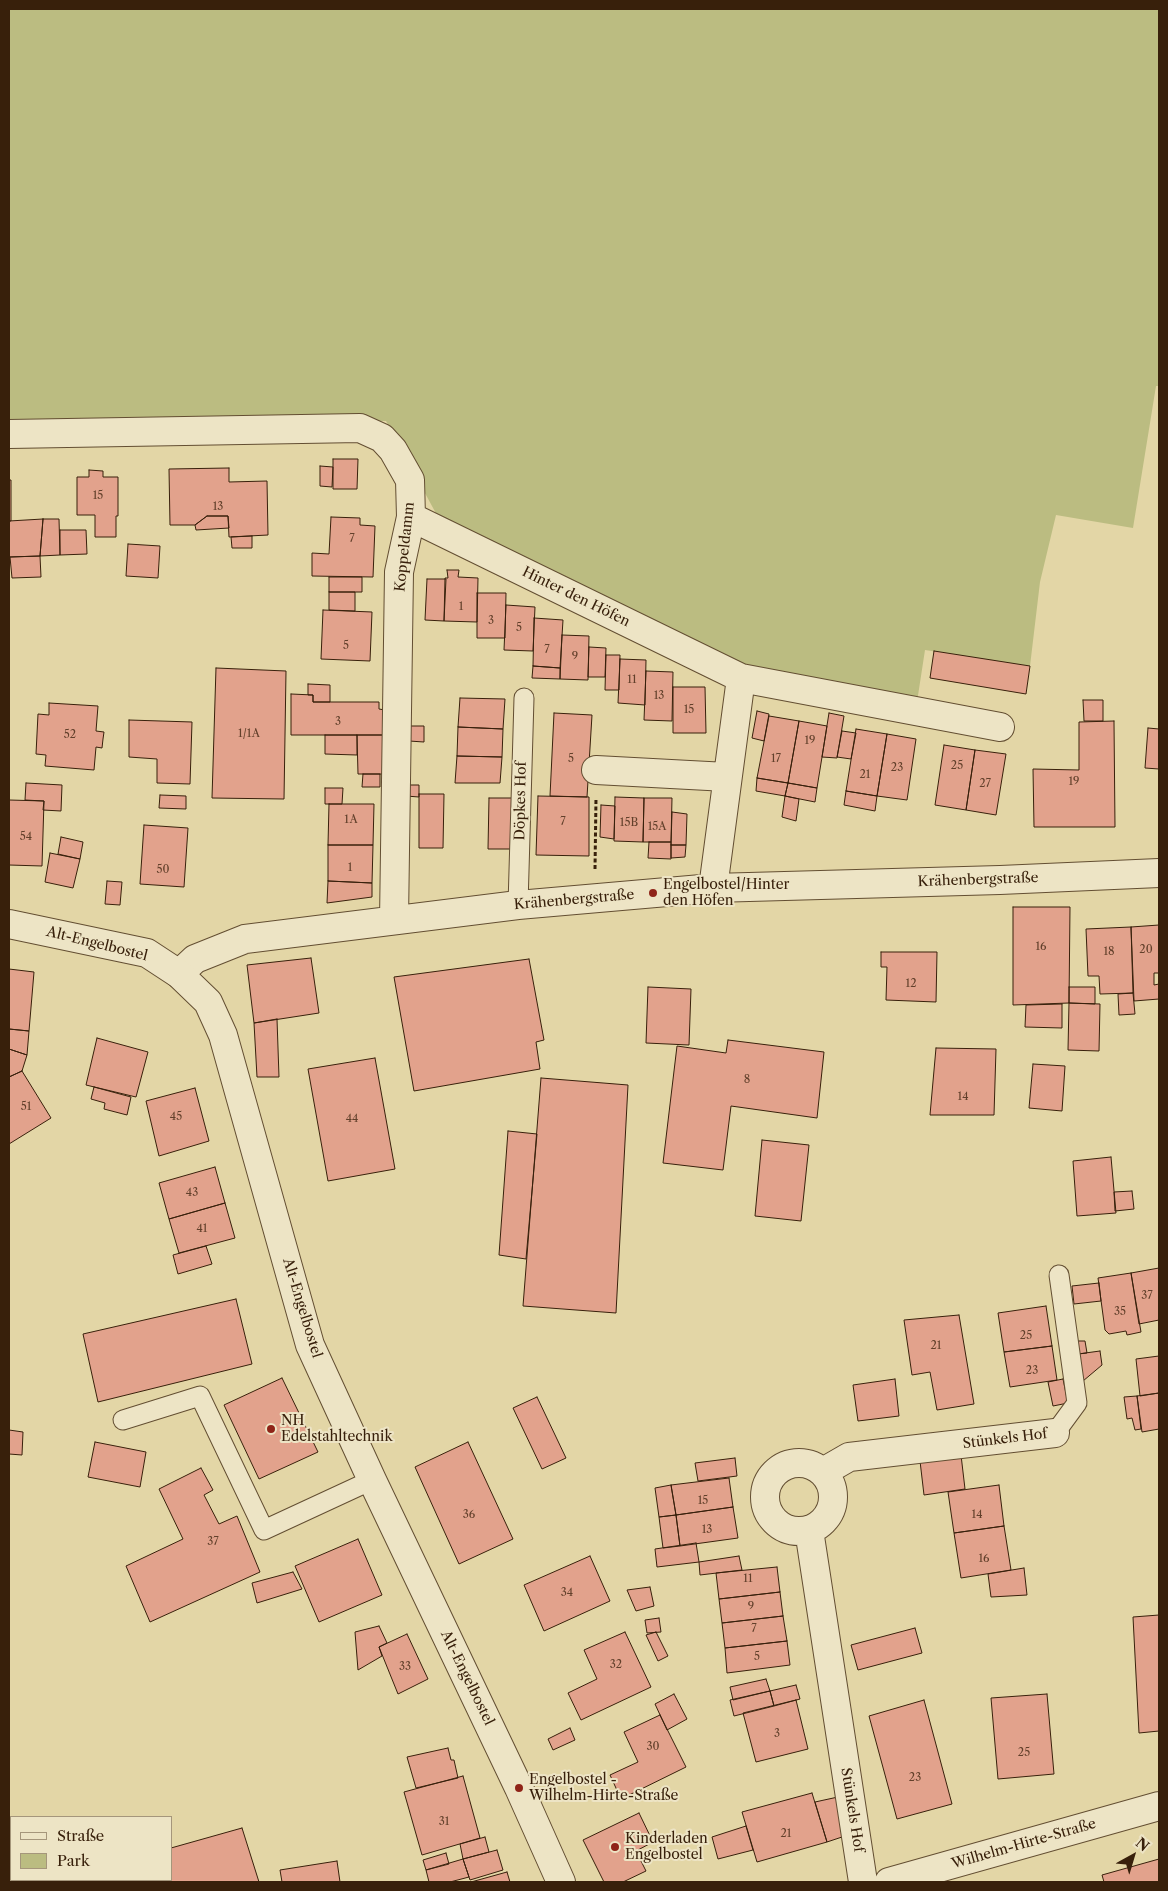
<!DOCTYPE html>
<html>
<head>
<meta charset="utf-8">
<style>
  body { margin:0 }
  #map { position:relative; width:1168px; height:1891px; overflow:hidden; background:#e3d6a6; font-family:"Libre Caslon Text",serif }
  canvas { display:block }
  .frame { position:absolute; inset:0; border:10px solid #38200b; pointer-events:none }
  .legend { position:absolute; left:10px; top:1816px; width:162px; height:65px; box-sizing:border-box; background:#ede4c5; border:1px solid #a5967b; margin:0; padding:6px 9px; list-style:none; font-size:15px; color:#38200b }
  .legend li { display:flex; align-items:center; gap:10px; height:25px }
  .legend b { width:25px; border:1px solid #a5967b }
  .north { position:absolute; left:1108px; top:1831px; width:50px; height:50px; -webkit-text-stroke:4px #ede4c5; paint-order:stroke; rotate:39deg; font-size:14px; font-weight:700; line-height:20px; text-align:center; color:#38200b }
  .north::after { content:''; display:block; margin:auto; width:18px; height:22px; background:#38200b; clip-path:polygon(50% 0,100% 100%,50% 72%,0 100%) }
</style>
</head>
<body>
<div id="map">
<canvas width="1168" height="1891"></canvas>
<div class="frame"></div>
<ul class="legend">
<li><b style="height:6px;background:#ede4c5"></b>Straße</li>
<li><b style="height:14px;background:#bbbc81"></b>Park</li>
</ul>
<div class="north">N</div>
</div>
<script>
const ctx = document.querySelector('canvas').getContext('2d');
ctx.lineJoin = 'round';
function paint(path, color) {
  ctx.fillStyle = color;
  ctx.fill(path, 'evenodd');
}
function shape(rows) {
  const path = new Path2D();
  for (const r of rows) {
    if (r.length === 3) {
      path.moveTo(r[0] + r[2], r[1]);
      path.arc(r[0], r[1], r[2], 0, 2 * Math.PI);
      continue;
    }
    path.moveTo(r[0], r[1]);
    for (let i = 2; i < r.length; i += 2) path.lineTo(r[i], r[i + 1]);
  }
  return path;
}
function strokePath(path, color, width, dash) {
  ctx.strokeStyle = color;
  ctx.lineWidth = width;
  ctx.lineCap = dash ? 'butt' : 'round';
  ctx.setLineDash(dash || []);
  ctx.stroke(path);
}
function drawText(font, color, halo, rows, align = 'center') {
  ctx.font = font + ' "Libre Caslon Text",serif';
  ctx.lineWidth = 4;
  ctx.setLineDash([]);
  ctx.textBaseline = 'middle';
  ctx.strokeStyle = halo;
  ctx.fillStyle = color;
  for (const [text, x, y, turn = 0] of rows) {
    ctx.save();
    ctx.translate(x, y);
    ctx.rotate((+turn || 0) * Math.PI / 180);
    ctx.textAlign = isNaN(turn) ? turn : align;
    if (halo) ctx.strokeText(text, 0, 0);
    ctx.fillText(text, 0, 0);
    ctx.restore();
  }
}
const green = shape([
  [9,9,1159,9,1159,386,1156,386,1133,528,1056,515,1040,582,1030,666,925,650,917,702,741,666,439,519,386,421,9,422]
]);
const building = shape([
  [333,459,358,459,357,489,333,489,333,459],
  [320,466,333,467,332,487,320,486,320,466],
  [229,468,229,482,267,481,268,535,229,537,228,516,207,516,195,525,170,525,169,469,229,468],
  [89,470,103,471,103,477,118,477,118,516,116,516,116,537,95,537,95,515,77,515,77,477,89,477,89,470],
  [9,480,11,480,11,521,9,521,9,480],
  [207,516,228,516,229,528,196,530,195,525,207,516],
  [331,517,360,518,360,525,375,526,373,577,312,576,312,553,329,554,331,517],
  [43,519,40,556,9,557,9,521,43,519],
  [43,519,59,519,60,555,40,556,43,519],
  [60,530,86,530,87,554,60,555,60,530],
  [252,536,252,548,232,548,231,537,252,536],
  [128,544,160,546,158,578,126,576,128,544],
  [40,556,41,577,12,578,10,557,40,556],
  [447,570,459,570,458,577,478,578,477,622,444,621,445,578,448,578,447,570],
  [329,577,362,577,362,592,329,592,329,577],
  [427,579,446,579,444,621,425,620,427,579],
  [329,592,355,592,355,611,329,610,329,592],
  [477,593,506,593,505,638,477,638,477,593],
  [506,605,535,607,533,651,504,650,506,605],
  [323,610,372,612,370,661,321,659,323,610],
  [534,618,563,620,560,668,533,666,534,618],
  [562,635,589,636,588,680,560,679,562,635],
  [589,647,606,648,605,677,588,677,589,647],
  [934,651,1030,666,1026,694,930,678,934,651],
  [606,655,620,655,619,690,605,690,606,655],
  [620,659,646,660,645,705,618,703,620,659],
  [533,666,560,668,560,679,532,678,533,666],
  [216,668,286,671,284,799,212,798,216,668],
  [646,671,673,672,672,721,644,720,646,671],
  [308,684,330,685,330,702,313,702,313,695,308,695,308,684],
  [673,687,705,687,706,733,673,733,673,687],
  [291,694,313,695,313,702,379,702,379,709,385,710,385,735,291,735,291,694],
  [460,698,505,699,503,729,458,727,460,698],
  [1083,700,1103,700,1103,721,1084,721,1083,700],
  [49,703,98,706,96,731,104,732,103,739,102,748,96,747,94,770,45,766,46,755,36,754,38,714,49,715,49,703],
  [757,711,769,714,764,741,752,738,757,711],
  [554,713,592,715,587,797,550,796,554,713],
  [829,713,844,716,837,758,822,757,829,713],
  [769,716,799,721,788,783,757,778,769,716],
  [129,720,192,722,190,784,157,783,157,759,129,757,129,720],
  [799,721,827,726,817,788,788,783,799,721],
  [1114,721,1115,827,1034,827,1033,769,1079,770,1079,722,1114,721],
  [409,726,424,726,424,742,409,741,409,726],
  [458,727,503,729,502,757,457,756,458,727],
  [1148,728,1159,729,1159,769,1145,768,1148,728],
  [856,729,887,734,877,796,846,791,856,729],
  [842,731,856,733,851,759,837,757,842,731],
  [887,734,916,739,907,800,877,796,887,734],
  [325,735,357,735,357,755,325,754,325,735],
  [357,735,385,735,385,774,358,774,357,735],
  [944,745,975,750,966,810,935,805,944,745],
  [975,750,1006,754,996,815,966,810,975,750],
  [457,756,502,757,500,783,455,783,457,756],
  [363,774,380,774,380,787,362,787,363,774],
  [757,778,788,783,785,796,756,791,757,778],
  [26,783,62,785,61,811,43,810,44,801,25,800,26,783],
  [788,783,817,788,815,802,785,796,788,783],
  [406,785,419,785,419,797,406,796,406,785],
  [325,788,343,788,342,804,325,804,325,788],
  [846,791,877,796,875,811,844,805,846,791],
  [419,794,444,794,443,848,419,848,419,794],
  [160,795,186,796,186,809,159,808,160,795],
  [538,796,589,797,589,856,536,855,538,796],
  [785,796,799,799,796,821,782,817,785,796],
  [615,797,644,798,643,842,614,841,615,797],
  [489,798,514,798,513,849,488,849,489,798],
  [644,798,672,798,671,842,643,842,644,798],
  [9,800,44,801,42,866,9,865,9,800],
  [329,804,374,804,373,845,328,845,329,804],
  [601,805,615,806,614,839,600,837,601,805],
  [672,812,687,814,686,845,671,845,672,812],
  [144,825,188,828,184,887,140,884,144,825],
  [61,837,83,842,80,859,58,854,61,837],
  [649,842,671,842,671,859,648,858,649,842],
  [328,845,373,845,372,883,328,881,328,845],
  [671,845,686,845,685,857,671,858,671,845],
  [50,853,80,859,73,888,45,882,50,853],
  [107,881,122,882,120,905,105,904,107,881],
  [328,881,372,883,372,897,327,903,328,881],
  [1013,907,1070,907,1069,1003,1013,1005,1013,907],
  [1159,925,1159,973,1154,973,1154,985,1159,984,1159,999,1134,1001,1131,927,1159,925],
  [1131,927,1133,993,1100,994,1099,976,1088,976,1086,929,1131,927],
  [881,952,937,952,936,1002,886,1000,887,967,881,967,881,952],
  [311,958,319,1013,254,1023,247,965,311,958],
  [529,959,544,1040,536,1042,540,1069,414,1091,394,977,529,959],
  [9,969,34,972,29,1031,9,1029,9,969],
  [648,987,691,989,689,1045,646,1043,648,987],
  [1069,987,1095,987,1095,1004,1069,1003,1069,987],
  [1133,993,1135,1014,1119,1015,1118,994,1133,993],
  [1069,1003,1100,1004,1099,1051,1068,1050,1069,1003],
  [1062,1004,1062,1028,1025,1027,1026,1005,1062,1004],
  [277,1019,279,1077,257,1077,254,1023,277,1019],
  [9,1029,29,1031,27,1055,9,1049,9,1029],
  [97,1038,148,1052,136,1097,86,1085,97,1038],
  [728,1040,824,1052,817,1118,731,1106,723,1170,663,1163,677,1046,726,1053,728,1040],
  [936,1048,996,1049,994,1115,930,1115,936,1048],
  [9,1049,27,1055,22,1071,9,1077,9,1049],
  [375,1058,395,1169,328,1181,308,1069,375,1058],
  [1033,1064,1065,1066,1062,1111,1029,1108,1033,1064],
  [22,1071,51,1118,9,1144,9,1077,22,1071],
  [541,1078,628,1085,616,1313,523,1306,541,1078],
  [94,1087,131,1097,127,1115,104,1109,105,1103,91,1099,94,1087],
  [195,1088,209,1141,159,1156,146,1101,195,1088],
  [508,1131,537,1134,526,1259,499,1255,508,1131],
  [762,1140,809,1145,801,1221,755,1216,762,1140],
  [1111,1157,1116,1213,1077,1216,1073,1161,1111,1157],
  [215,1167,225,1203,169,1219,159,1183,215,1167],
  [1132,1191,1134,1209,1115,1211,1114,1192,1132,1191],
  [225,1203,235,1238,179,1253,169,1219,225,1203],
  [206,1246,212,1264,178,1274,173,1255,206,1246],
  [1159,1268,1159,1320,1139,1324,1131,1273,1159,1268],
  [1131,1273,1141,1332,1127,1335,1126,1331,1109,1334,1105,1330,1098,1278,1131,1273],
  [1099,1283,1101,1301,1074,1304,1072,1286,1099,1283],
  [236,1299,252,1364,98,1402,83,1334,236,1299],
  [1046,1306,1052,1346,1004,1352,998,1313,1046,1306],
  [959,1315,974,1404,937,1410,930,1372,912,1375,904,1320,959,1315],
  [1076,1341,1085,1341,1087,1353,1078,1354,1076,1341],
  [1052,1346,1057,1380,1010,1387,1004,1352,1052,1346],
  [1100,1351,1102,1365,1083,1381,1078,1354,1100,1351],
  [1159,1356,1159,1393,1140,1396,1136,1359,1159,1356],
  [282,1378,318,1452,259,1479,224,1405,282,1378],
  [895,1379,899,1416,858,1421,853,1385,895,1379],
  [1063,1379,1068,1403,1053,1406,1048,1382,1063,1379],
  [1159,1393,1159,1429,1142,1432,1137,1396,1159,1393],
  [1137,1396,1141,1429,1135,1430,1132,1418,1127,1419,1124,1397,1137,1396],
  [537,1397,566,1458,542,1469,513,1408,537,1397],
  [9,1430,23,1432,22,1455,9,1454,9,1430],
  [95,1442,146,1452,140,1487,88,1477,95,1442],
  [468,1442,513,1539,459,1564,415,1467,468,1442],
  [961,1455,965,1489,924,1495,920,1461,961,1455],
  [735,1458,737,1476,698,1481,695,1463,735,1458],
  [201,1468,213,1490,204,1495,219,1524,237,1516,260,1572,150,1622,126,1566,183,1539,159,1489,201,1468],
  [729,1478,733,1507,676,1515,671,1485,729,1478],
  [671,1485,676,1515,659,1517,655,1488,671,1485],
  [999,1485,1004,1526,954,1533,948,1492,999,1485],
  [733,1507,738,1538,680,1546,676,1515,733,1507],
  [676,1515,680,1546,663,1548,659,1517,676,1515],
  [1004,1526,1011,1570,961,1578,954,1533,1004,1526],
  [358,1539,382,1595,319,1622,295,1566,358,1539],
  [696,1543,699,1562,657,1567,655,1549,696,1543],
  [590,1556,610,1601,544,1631,524,1585,590,1556],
  [739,1556,742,1570,700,1575,699,1562,739,1556],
  [777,1567,780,1592,719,1599,716,1573,777,1567],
  [1024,1568,1027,1595,991,1597,988,1574,1024,1568],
  [293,1572,302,1589,257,1603,252,1583,293,1572],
  [650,1587,654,1606,636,1611,627,1590,650,1587],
  [780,1592,783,1616,722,1623,719,1599,780,1592],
  [1159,1615,1159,1731,1139,1733,1133,1617,1159,1615],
  [783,1616,787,1641,725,1648,722,1623,783,1616],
  [659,1618,661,1632,647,1633,645,1620,659,1618],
  [379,1626,387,1643,379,1647,382,1656,358,1670,355,1632,379,1626],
  [915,1628,922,1653,858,1670,851,1645,915,1628],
  [625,1632,651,1687,581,1720,568,1693,597,1679,584,1650,625,1632],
  [656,1632,668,1656,658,1661,646,1635,656,1632],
  [407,1634,428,1679,398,1694,379,1647,407,1634],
  [787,1641,790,1665,727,1673,725,1648,787,1641],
  [766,1679,770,1691,733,1700,730,1687,766,1679],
  [796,1685,800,1699,774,1706,770,1691,796,1685],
  [770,1691,774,1706,734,1716,730,1700,770,1691],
  [674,1694,687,1719,667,1730,655,1704,674,1694],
  [1047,1694,1054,1774,998,1779,991,1698,1047,1694],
  [796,1700,808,1749,756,1762,743,1713,796,1700],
  [924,1700,952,1804,897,1819,869,1716,924,1700],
  [660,1715,686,1767,621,1799,610,1775,638,1762,624,1732,660,1715],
  [570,1728,575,1740,553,1750,548,1739,570,1728],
  [448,1748,451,1760,454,1760,458,1778,416,1788,407,1757,448,1748],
  [463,1776,480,1838,422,1855,404,1792,463,1776],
  [812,1793,827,1842,757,1862,742,1812,812,1793],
  [838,1797,845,1836,827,1842,815,1802,838,1797],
  [639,1813,653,1842,636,1851,646,1871,623,1882,604,1882,583,1840,639,1813],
  [746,1826,753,1850,718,1859,712,1837,746,1826],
  [242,1828,259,1882,99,1882,98,1880,171,1880,171,1848,242,1828],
  [485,1837,489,1852,463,1859,460,1844,485,1837],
  [497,1850,503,1870,470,1880,463,1859,497,1850],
  [446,1853,449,1864,426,1870,423,1860,446,1853],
  [463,1859,469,1877,450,1882,429,1882,426,1870,463,1859],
  [1159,1859,1159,1882,1104,1882,1102,1875,1159,1859],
  [337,1861,340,1882,282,1882,280,1870,337,1861],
  [507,1872,510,1882,471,1882,507,1872]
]);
const path = shape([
  [595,869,596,798]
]);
const service = shape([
  [518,905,524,698],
  [123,1420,200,1396,264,1530,372,1480],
  [1055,1433,1077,1403,1059,1275]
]);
const minor = shape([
  [9,434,360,428,382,438,393,450,410,480,411,517,399,572,394,920],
  [411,517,741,678,713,888],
  [741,678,1000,727],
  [596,770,727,777],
  [179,974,195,959,245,939,518,905,713,888,1000,880,1159,873],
  [799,1497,34],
  [823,1472,849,1457,1055,1433],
  [809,1530,863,1882],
  [889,1882,1159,1806]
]);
const tertiary = shape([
  [9,924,147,953,179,974,208,1002,223,1035,310,1345,372,1480,519,1788,561,1882]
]);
const markers = [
  [653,893,5,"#8f2418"],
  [271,1429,5,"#8f2418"],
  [519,1788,5,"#8f2418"],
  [615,1847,5,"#8f2418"]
];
const numberNames = [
  ["15",98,496],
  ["13",218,507],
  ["7",352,539],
  ["1",461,607],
  ["3",491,621],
  ["5",519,628],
  ["5",346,646],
  ["7",547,650],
  ["9",575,657],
  ["11",632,680],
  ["13",659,696],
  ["15",689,710],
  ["3",338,722],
  ["1/1A",249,734],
  ["52",70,735],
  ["19",810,741],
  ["5",571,759],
  ["17",776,759],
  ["25",957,766],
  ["23",897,768],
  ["21",865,775],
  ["19",1074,782],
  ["27",985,784],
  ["1A",351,820],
  ["7",563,822],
  ["15B",629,823],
  ["15A",657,827],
  ["54",26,837],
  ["1",350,868],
  ["50",163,870],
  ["16",1041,947],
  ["20",1146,950],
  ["18",1109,952],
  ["12",911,984],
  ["8",747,1080],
  ["14",963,1097],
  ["51",26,1107],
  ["45",176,1117],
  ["44",352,1119],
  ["43",192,1193],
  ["41",202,1229],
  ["37",1147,1296],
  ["35",1120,1312],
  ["25",1026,1336],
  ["21",936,1346],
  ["23",1032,1371],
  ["15",703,1501],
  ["36",469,1515],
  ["14",977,1515],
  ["13",707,1530],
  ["37",213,1542],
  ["16",984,1559],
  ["11",748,1579],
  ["34",567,1593],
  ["9",751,1607],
  ["7",754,1629],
  ["5",757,1657],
  ["32",616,1665],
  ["33",405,1667],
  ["3",777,1734],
  ["30",653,1747],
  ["25",1024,1753],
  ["23",915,1778],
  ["31",444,1822],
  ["21",786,1834]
];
const streetNames = [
  ["Koppeldamm",405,547,-84],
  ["Hinter den Höfen",576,597,26],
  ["Döpkes Hof",521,801,-89],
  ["Krähenbergstraße",978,880,-2],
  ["Krähenbergstraße",574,900,-5],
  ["Alt-Engelbostel",97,944,14],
  ["Alt-Engelbostel",302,1308,73],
  ["Stünkels Hof",1005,1439,-7],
  ["Alt-Engelbostel",467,1678,64],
  ["Stünkels Hof",852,1810,81],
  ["Wilhelm-Hirte-Straße",1024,1844,-16]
];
const poiNames = [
  ["Engelbostel/Hinter",663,885],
  ["den Höfen",663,901],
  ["NH",281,1421],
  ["Edelstahltechnik",281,1437],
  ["Engelbostel -",529,1780],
  ["Wilhelm-Hirte-Straße",529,1796],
  ["Kinderladen",625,1839],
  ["Engelbostel",625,1855]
];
paint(green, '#bbbc81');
paint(building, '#e2a28c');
strokePath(building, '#38200b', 1);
strokePath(service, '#634e32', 21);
strokePath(minor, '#634e32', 30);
strokePath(tertiary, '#634e32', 30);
strokePath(path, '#38200b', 3, [4, 2.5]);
strokePath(service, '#ede4c5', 19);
strokePath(minor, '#ede4c5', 28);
strokePath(tertiary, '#ede4c5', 28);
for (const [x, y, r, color] of markers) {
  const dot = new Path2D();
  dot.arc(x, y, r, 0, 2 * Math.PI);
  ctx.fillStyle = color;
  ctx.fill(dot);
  strokePath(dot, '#ede4c5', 2);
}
drawText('11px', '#62402b', null, numberNames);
drawText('14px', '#38200b', '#ede4c5', streetNames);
drawText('14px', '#38200b', '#ede4c5', poiNames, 'left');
</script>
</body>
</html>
